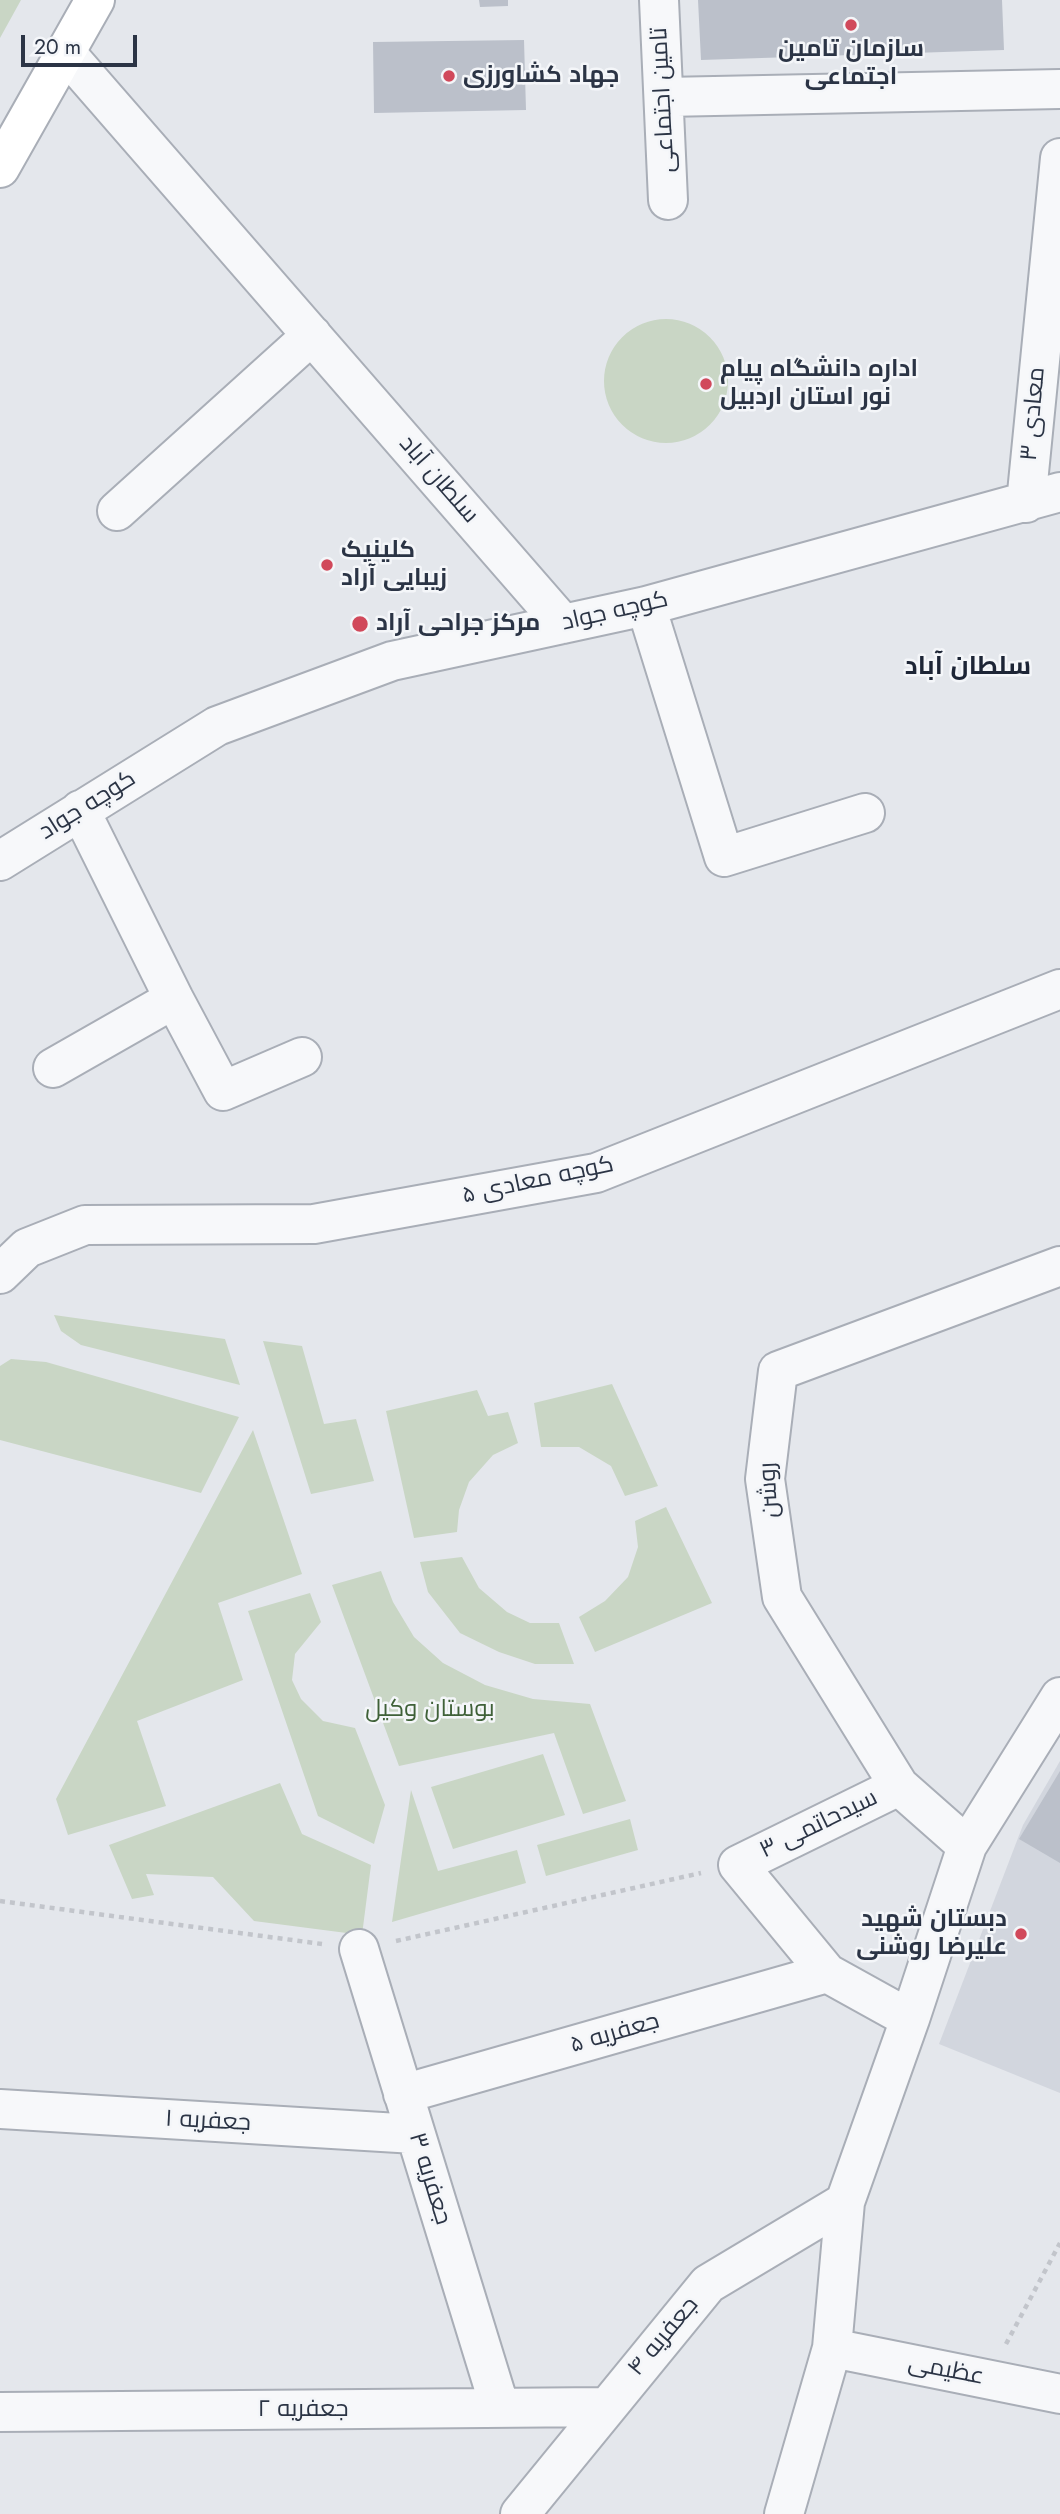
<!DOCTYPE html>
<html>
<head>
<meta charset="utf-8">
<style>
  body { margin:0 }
  #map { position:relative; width:1060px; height:2514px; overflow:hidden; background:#e4e7ec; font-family:Jost,sans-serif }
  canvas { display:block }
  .scale { position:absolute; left:21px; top:35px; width:116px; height:32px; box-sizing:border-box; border:4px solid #2b3445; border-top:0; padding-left:9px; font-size:21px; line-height:24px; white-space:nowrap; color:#2b3445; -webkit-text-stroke:5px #f4f6f9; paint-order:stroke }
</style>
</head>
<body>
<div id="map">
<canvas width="1060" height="2514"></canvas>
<div class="scale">20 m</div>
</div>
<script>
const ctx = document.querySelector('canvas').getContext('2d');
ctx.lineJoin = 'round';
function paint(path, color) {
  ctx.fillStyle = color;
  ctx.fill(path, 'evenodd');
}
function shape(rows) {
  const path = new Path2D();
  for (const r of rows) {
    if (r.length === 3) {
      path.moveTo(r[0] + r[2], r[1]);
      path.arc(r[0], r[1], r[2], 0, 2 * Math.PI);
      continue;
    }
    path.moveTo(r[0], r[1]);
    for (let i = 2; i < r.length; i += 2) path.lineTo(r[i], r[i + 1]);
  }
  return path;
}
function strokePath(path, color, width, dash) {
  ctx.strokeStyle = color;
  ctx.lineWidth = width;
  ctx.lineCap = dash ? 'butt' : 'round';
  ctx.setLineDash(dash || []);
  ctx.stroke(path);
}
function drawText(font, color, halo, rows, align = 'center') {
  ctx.font = font + ' Jost,Cairo,sans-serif';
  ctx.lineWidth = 5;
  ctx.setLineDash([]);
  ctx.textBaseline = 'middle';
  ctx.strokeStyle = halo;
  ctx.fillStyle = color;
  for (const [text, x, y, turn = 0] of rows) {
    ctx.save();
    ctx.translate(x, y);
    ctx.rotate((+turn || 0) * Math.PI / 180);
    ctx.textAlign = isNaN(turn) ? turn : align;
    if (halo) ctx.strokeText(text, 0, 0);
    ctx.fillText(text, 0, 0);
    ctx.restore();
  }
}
const built = shape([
  [1060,1761,1060,2093,939,2044,1023,1825]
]);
const green = shape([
  [0,0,21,0,0,38],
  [666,381,62],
  [54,1315,225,1339,240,1385,81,1345,61,1331],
  [263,1341,302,1346,324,1424,356,1419,374,1481,311,1494],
  [11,1359,46,1362,239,1417,201,1493,0,1440,0,1366],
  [612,1384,658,1486,625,1496,611,1466,579,1447,541,1447,534,1403],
  [477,1390,488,1416,508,1412,518,1443,493,1455,469,1482,459,1510,457,1532,414,1538,386,1411],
  [253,1430,302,1574,218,1603,243,1680,137,1721,166,1806,68,1835,56,1799],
  [666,1507,712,1603,595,1652,579,1617,605,1601,628,1577,638,1547,635,1521],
  [462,1557,479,1588,507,1612,530,1623,559,1623,574,1664,535,1664,499,1652,460,1633,428,1592,420,1562],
  [381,1571,393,1602,414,1637,443,1663,485,1685,533,1699,590,1704,626,1801,583,1814,554,1733,399,1766,332,1585],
  [310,1593,321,1622,295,1654,292,1680,301,1699,323,1721,355,1728,385,1805,374,1844,318,1816,248,1611],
  [543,1754,565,1815,453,1849,431,1787],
  [280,1783,302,1834,371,1865,362,1935,254,1921,213,1877,146,1874,154,1895,132,1899,109,1845],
  [411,1790,438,1871,517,1850,526,1883,392,1922],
  [630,1819,638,1850,546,1876,537,1845]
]);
const building = shape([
  [479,0,508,0,508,6,480,7],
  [698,0,1002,0,1004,50,701,60],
  [524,40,526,110,374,113,373,42],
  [1060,1771,1060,1863,1019,1839]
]);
const path = shape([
  [0,1901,322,1944],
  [396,1941,701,1873],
  [1006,2344,1060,2243]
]);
const street = shape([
  [659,0,668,200],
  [65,52,563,624],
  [665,97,1060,89],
  [1026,503,1060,158],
  [117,511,312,335],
  [646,606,724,857,865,813],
  [80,810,174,999,223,1091,302,1057],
  [0,861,217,726,392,661,646,606,1060,492],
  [53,1068,174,999],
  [0,1274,27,1248,85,1225,314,1224,596,1173,1060,989],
  [899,1786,738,1865,827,1973,910,2019],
  [967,1846,899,1786,782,1597,765,1479,778,1371,1060,1266],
  [359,1949,500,2408],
  [403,2094,827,1973],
  [0,2109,415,2134],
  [832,2348,1060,2394],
  [0,2412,606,2407],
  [520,2514,708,2284,845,2202],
  [784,2514,832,2348,845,2202,910,2019,967,1846,1060,1697]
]);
const secondary = shape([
  [0,168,95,0]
]);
const markers = [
  [851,25,7,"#d1495b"],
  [449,76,7,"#d1495b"],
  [706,384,7,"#d1495b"],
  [327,565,7,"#d1495b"],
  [360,624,9,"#d1495b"],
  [1021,1934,7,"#d1495b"]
];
const poiNames = [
  ["سازمان تامین",851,50,"center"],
  ["اجتماعی",851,78,"center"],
  ["جهاد کشاورزی",463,76],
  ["اداره دانشگاه پیام",720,370],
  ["نور استان اردبیل",720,398],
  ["کلینیک",341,551],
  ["زیبایی آراد",341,579],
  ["مرکز جراحی آراد",376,624],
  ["دبستان شهید",1007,1920,"right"],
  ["علیرضا روشنی",1007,1948,"right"]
];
const streetNames = [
  ["تامین اجتماعی",664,100,-93],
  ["معادی ۳",1034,414,-85],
  ["سلطان آباد",438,480,49],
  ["کوچه جواد",615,612,-13],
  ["کوچه جواد",88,806,-32],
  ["کوچه معادی ۵",538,1181,-12],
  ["روشن",770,1490,-93],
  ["سیدحاتمی ۳",819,1825,-26],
  ["جعفریه ۵",615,2034,-16],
  ["جعفریه ۱",208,2122,3],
  ["جعفریه ۳",429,2179,73],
  ["جعفریه ۴",664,2337,-50],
  ["عظیمی",946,2371,11],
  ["جعفریه ۲",303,2410]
];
const parkNames = [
  ["بوستان وکیل",430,1710]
];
const neighbourhoodNames = [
  ["سلطان آباد",968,668]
];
paint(built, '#d2d6de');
paint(green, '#c9d6c5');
paint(building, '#bbc0ca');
strokePath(street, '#a9aeb7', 42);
strokePath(secondary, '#a9aeb7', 42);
strokePath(path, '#c2c5cb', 4.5, [5, 5]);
strokePath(street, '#f7f8fa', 38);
strokePath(secondary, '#fff', 38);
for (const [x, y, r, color] of markers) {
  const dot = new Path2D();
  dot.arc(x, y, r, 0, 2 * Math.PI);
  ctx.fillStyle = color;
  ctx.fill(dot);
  strokePath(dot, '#f4f6f9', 2.5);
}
drawText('bold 24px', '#2b3445', '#f4f6f9', poiNames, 'left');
drawText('24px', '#2b3445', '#f4f6f9', streetNames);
drawText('24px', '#3f6138', '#f4f6f9', parkNames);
drawText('bold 26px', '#1d2536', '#f4f6f9', neighbourhoodNames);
</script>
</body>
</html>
